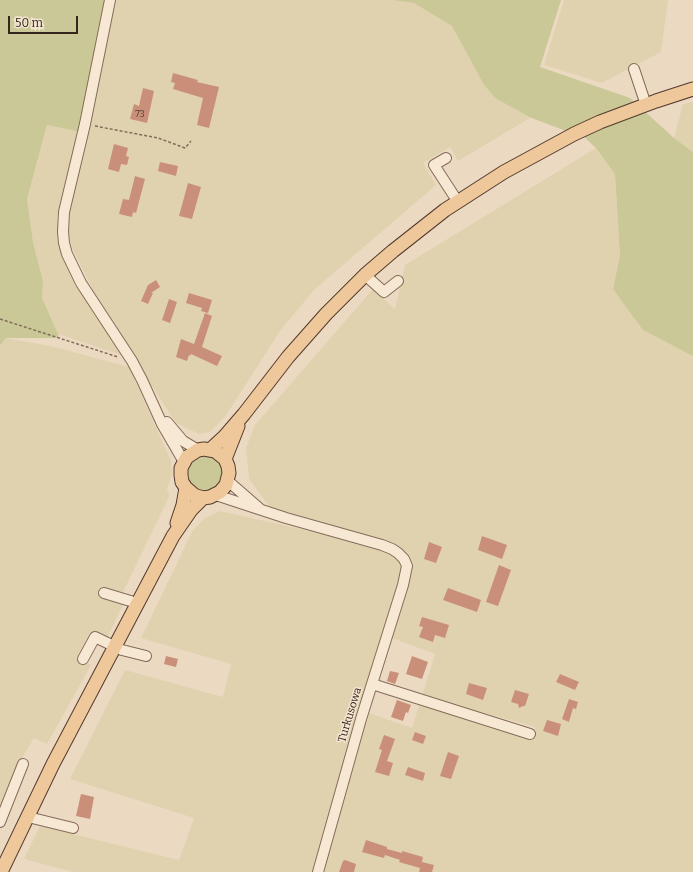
<!DOCTYPE html>
<html>
<head>
<meta charset="utf-8">
<style>
  body { margin:0 }
  #map { position:relative; width:693px; height:872px; overflow:hidden; background:#ecd9c2; font-family:Bitter,serif }
  canvas { display:block }
  .scale { position:absolute; left:8px; top:16px; width:70px; height:18px; box-sizing:border-box; border:2px solid #35261d; border-top:0; padding-left:5px; font-size:12px; line-height:14px; white-space:nowrap; color:#35261d; -webkit-text-stroke:3px #f4e5d1; paint-order:stroke }
</style>
</head>
<body>
<div id="map">
<canvas width="693" height="872"></canvas>
<div class="scale">50 m</div>
</div>
<script>
const ctx = document.querySelector('canvas').getContext('2d');
ctx.lineJoin = 'round';
function paint(path, color) {
  ctx.fillStyle = color;
  ctx.fill(path, 'evenodd');
}
function shape(rows) {
  const path = new Path2D();
  for (const r of rows) {
    if (r.length === 3) {
      path.moveTo(r[0] + r[2], r[1]);
      path.arc(r[0], r[1], r[2], 0, 2 * Math.PI);
      continue;
    }
    path.moveTo(r[0], r[1]);
    for (let i = 2; i < r.length; i += 2) path.lineTo(r[i], r[i + 1]);
  }
  return path;
}
function strokePath(path, color, width, dash) {
  ctx.strokeStyle = color;
  ctx.lineWidth = width;
  ctx.lineCap = dash ? 'butt' : 'round';
  ctx.setLineDash(dash || []);
  ctx.stroke(path);
}
function drawText(font, color, halo, rows, align = 'center') {
  ctx.font = font + ' Bitter,serif';
  ctx.lineWidth = 3;
  ctx.setLineDash([]);
  ctx.textBaseline = 'middle';
  ctx.strokeStyle = halo;
  ctx.fillStyle = color;
  for (const [text, x, y, turn = 0] of rows) {
    ctx.save();
    ctx.translate(x, y);
    ctx.rotate((+turn || 0) * Math.PI / 180);
    ctx.textAlign = isNaN(turn) ? turn : align;
    if (halo) ctx.strokeText(text, 0, 0);
    ctx.fillText(text, 0, 0);
    ctx.restore();
  }
}
const farmland = shape([
  [116,0,392,0,414,2,452,26,484,85,495,98,530,118,458,161,450,147,423,163,436,185,314,290,280,331,225,417,210,432,199,434,176,423,134,359,92,288,73,250,68,234,68,219],
  [564,0,668,0,661,52,602,83,544,65],
  [693,102,693,152,674,138,683,104],
  [47,125,81,132,57,218,62,253,127,357,58,334,42,298,43,281,33,242,27,199],
  [596,148,615,174,620,256,613,289,685,351,693,356,693,872,321,872,351,767,369,713,412,728,435,654,392,638,413,568,406,553,395,544,271,509,249,479,246,448,255,425,373,289,395,309,405,265],
  [485,713,535,727,535,736,483,720],
  [6,338,55,347,129,367,171,461,172,474,167,490,170,495,122,594,124,603,107,638,93,633,79,658,91,665,47,744,34,738,21,760,0,812,0,347],
  [220,511,368,544,388,550,398,559,402,569,400,586,314,872,73,872,24,859,40,826,179,860,194,818,70,779,125,670,223,697,231,664,141,638,193,530,205,518]
]);
const green = shape([
  [0,0,110,0,81,132,47,125,27,199,33,242,43,281,42,298,58,334,59,338,6,338,0,346],
  [392,0,561,0,540,67,630,98,674,138,693,152,693,356,643,330,613,289,620,256,615,174,596,148,583,136,574,134,529,117,495,98,484,85,452,26,414,3],
  [205,473,18]
]);
const building = shape([
  [173,73,198,80,197,82,219,87,209,128,197,125,203,98,173,89,175,83,171,82],
  [143,88,154,91,147,123,130,119,134,104,139,106],
  [114,144,128,148,126,156,129,157,127,165,121,164,119,172,108,169],
  [160,162,178,166,176,176,158,171],
  [135,176,145,179,136,213,133,212,132,217,119,214,123,199,129,200],
  [188,183,201,187,192,219,179,216],
  [156,280,160,287,151,293,153,293,148,304,141,301,148,285],
  [189,293,212,300,208,313,201,311,202,308,186,303],
  [169,299,177,302,170,323,162,320],
  [205,313,212,316,202,347,222,356,217,366,191,354,190,356,189,355,187,361,176,357,181,339,194,344],
  [482,536,507,545,502,559,478,550],
  [429,542,442,547,436,563,424,559],
  [499,565,511,570,498,606,486,602],
  [448,588,481,600,477,612,443,600],
  [422,617,449,625,445,638,435,635,433,642,419,637,423,627,419,626],
  [166,656,178,659,176,667,164,664],
  [412,656,428,662,422,679,406,674],
  [390,671,399,673,395,684,387,681],
  [560,674,579,682,575,690,556,682],
  [469,683,487,688,483,700,466,694],
  [515,690,529,694,525,706,523,706,519,708,518,704,511,702],
  [569,699,578,702,576,709,573,708,569,722,562,719],
  [397,700,411,705,408,713,406,712,403,721,391,717],
  [547,720,561,724,558,736,543,731],
  [415,732,426,736,423,744,412,740],
  [384,735,395,739,387,761,393,763,389,776,375,772,382,750,379,749],
  [448,752,459,756,451,779,440,776],
  [408,767,425,773,423,781,405,775],
  [81,794,94,797,90,819,76,816],
  [366,840,387,847,387,849,402,853,402,851,423,857,422,862,434,865,432,872,419,872,421,864,420,868,399,862,400,860,385,855,384,858,362,852],
  [345,860,356,864,354,872,339,872,343,861]
]);
const path = shape([
  [95,126,158,138,185,148,191,141],
  [0,319,118,357]
]);
const minor = shape([
  [110,0,85,124,64,212,63,232,64,243,67,254,81,283,132,361,142,380,162,424,184,462],
  [634,69,646,105],
  [446,158,434,165,458,202],
  [365,275,384,292,398,281],
  [167,422,183,441,198,450],
  [228,481,259,508],
  [216,495,286,518,382,545,392,549,398,553,404,559,407,566,403,585,361,719,318,872],
  [104,593,137,603],
  [83,659,95,637,122,650,146,656],
  [372,684,530,734],
  [28,817,73,828],
  [0,822,23,764]
]);
const major = shape([
  [211,449,225,436,244,414,288,357,326,314,365,275,393,251,445,210,504,172,574,134,600,122,656,101,693,89],
  [225,459,238,426],
  [177,523,183,505,186,488,182,482,181,475,181,468,187,457,198,450,204,449,215,451,225,459,228,466,229,473,226,485,220,492,210,497,203,498,194,495,186,488],
  [1,872,53,764,173,536,191,510,203,498]
]);
const numberNames = [
  ["73",140,114]
];
const streetNames = [
  ["Turkusowa",350,715,-73]
];
paint(farmland, '#e1d2af');
paint(green, '#c9c896');
paint(building, '#c98f79');
strokePath(minor, '#856b5a', 12);
strokePath(major, '#523a2e', 15);
strokePath(path, '#856b5a', 1.5, [3, 2]);
strokePath(minor, '#f7e8d4', 10);
strokePath(major, '#eec89a', 13);
drawText('9px', '#5a4034', null, numberNames);
drawText('11px', '#35261d', '#f4e5d1', streetNames);
</script>
</body>
</html>
